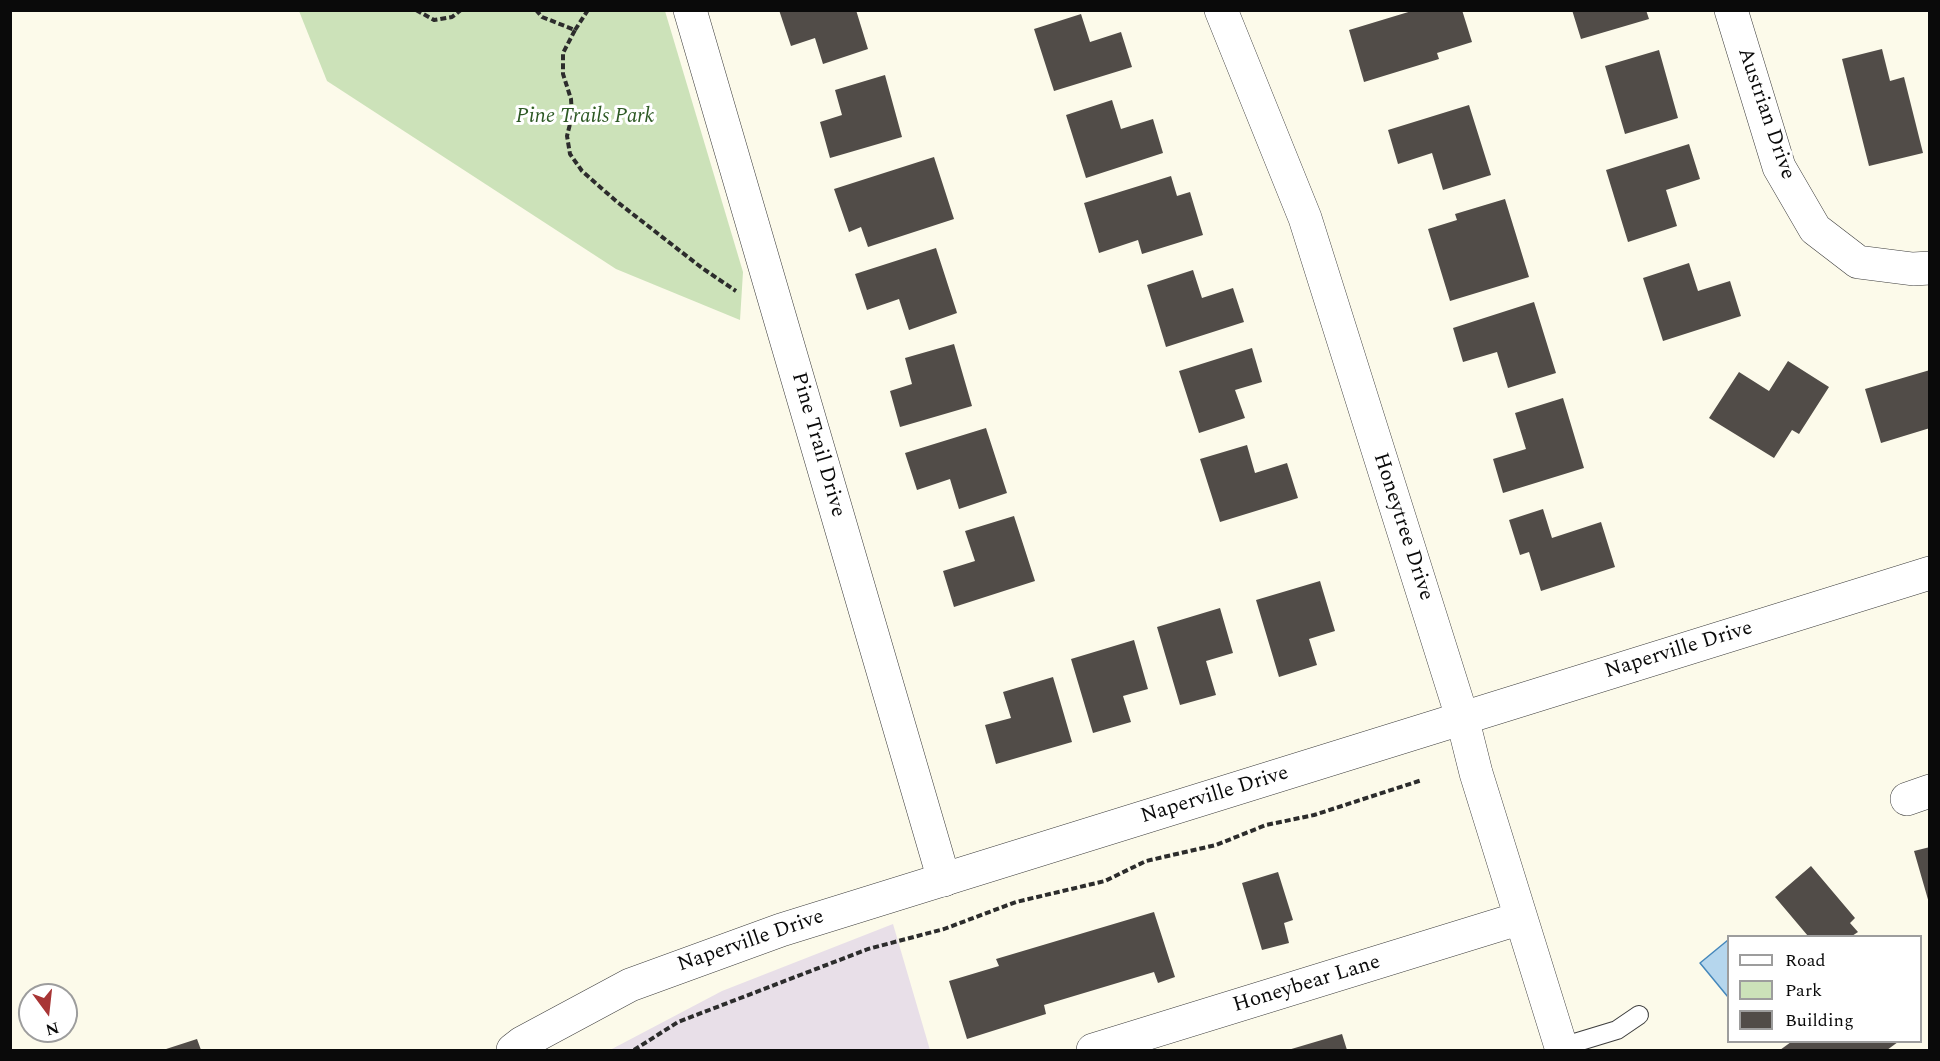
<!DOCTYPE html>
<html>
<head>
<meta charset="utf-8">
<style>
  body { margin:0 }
  #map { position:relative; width:1940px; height:1061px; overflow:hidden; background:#fcfaea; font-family:Spectral,serif }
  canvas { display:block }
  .frame { position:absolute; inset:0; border:12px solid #0a0a0a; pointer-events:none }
  .legend { position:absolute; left:1727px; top:935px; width:195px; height:108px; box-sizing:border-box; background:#fff; border:2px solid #9d9d9d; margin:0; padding:8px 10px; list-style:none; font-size:18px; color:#0a0a0a }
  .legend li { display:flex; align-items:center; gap:12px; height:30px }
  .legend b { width:30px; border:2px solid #9d9d9d }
  .north { position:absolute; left:18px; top:983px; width:60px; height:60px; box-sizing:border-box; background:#fff; border:2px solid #9d9d9d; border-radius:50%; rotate:165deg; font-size:16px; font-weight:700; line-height:24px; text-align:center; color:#0a0a0a }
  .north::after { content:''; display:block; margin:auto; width:21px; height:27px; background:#a83535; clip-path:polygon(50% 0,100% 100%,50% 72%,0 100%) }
</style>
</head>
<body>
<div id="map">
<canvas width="1940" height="1061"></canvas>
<div class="frame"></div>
<ul class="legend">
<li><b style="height:8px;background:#fff"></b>Road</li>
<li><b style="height:16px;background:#cce2b9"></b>Park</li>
<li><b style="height:16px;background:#514c48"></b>Building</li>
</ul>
<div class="north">N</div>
</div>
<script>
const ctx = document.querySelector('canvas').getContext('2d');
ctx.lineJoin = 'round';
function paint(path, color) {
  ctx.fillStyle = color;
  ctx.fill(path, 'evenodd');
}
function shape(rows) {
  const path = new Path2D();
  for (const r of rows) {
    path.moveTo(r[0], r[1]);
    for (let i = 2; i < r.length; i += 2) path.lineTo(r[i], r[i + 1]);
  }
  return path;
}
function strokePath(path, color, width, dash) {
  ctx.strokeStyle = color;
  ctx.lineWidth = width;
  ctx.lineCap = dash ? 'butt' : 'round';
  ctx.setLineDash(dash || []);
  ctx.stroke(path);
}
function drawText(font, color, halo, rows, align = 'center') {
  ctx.font = font + ' Spectral,serif';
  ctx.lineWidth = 6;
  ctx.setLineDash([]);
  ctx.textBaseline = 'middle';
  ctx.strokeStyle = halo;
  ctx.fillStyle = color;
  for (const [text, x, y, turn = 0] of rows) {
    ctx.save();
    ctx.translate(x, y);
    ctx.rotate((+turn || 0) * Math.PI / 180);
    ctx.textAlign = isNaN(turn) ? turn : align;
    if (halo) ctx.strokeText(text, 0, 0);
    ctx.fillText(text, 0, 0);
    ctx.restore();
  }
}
const industrial = shape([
  [893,924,930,1050,610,1050,722,991]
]);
const green = shape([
  [299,11,665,11,743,272,740,320,616,269,327,81]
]);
const water = shape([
  [1728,940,1728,997,1700,963,1728,940]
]);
const building = shape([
  [779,10,856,10,868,49,823,64,815,38,791,46],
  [1415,10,1462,10,1472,42,1437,53,1439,59,1364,82,1349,30],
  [1572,10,1646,10,1649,19,1581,39],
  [1081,14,1090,42,1121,32,1132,67,1054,91,1034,29],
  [1882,49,1890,81,1904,77,1923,153,1869,166,1842,59],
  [1659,50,1678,118,1625,134,1605,66],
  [885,75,902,137,830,158,820,122,842,115,835,90],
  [1112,100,1121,129,1153,119,1163,153,1086,178,1066,115],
  [1469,105,1491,175,1443,190,1432,153,1398,164,1388,130],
  [1689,144,1700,179,1666,190,1677,226,1628,242,1606,170],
  [934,157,954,219,868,247,861,227,849,232,834,189],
  [1171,176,1177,196,1190,192,1203,235,1142,254,1138,240,1099,253,1084,203],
  [1505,199,1529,277,1450,301,1428,229,1457,220,1455,214],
  [936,248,957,313,909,330,899,299,867,310,855,274],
  [1689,263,1698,291,1730,281,1741,316,1663,341,1643,278],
  [1193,270,1202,298,1233,288,1244,322,1166,347,1147,285],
  [1534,302,1556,373,1508,388,1497,352,1463,362,1453,328],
  [954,344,972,406,900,427,890,391,912,384,905,358],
  [1252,348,1262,382,1235,390,1245,418,1199,433,1179,371],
  [1788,361,1829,387,1799,434,1792,430,1774,458,1709,418,1739,372,1769,391],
  [1930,370,1930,428,1881,443,1865,389],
  [1563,398,1584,468,1503,493,1493,459,1526,449,1515,413],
  [986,428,1007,493,959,509,950,479,917,490,905,453],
  [1247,445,1255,473,1287,463,1298,498,1220,522,1200,459],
  [1543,509,1552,538,1601,522,1615,567,1541,591,1529,552,1520,555,1509,520],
  [1014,516,1035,581,954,607,943,571,975,561,965,531],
  [1320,581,1335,631,1309,639,1317,665,1279,677,1256,600],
  [1220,608,1233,653,1206,661,1216,695,1180,705,1157,627],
  [1134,640,1148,689,1123,696,1131,722,1093,733,1071,659],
  [1053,677,1072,742,996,764,985,725,1011,718,1003,692],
  [1930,847,1930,903,1929,903,1914,851],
  [1811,866,1855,918,1850,923,1858,932,1852,936,1808,936,1775,897],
  [1278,872,1293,920,1284,923,1289,943,1262,950,1242,883],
  [1154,912,1175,977,1158,983,1154,972,1044,1005,1046,1014,967,1039,949,981,999,966,996,959],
  [1342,1034,1347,1050,1288,1050],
  [197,1039,201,1050,163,1050],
  [1791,1042,1898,1042,1887,1050,1780,1050]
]);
const path = shape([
  [416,10,434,20,452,17,461,10],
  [536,10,542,17,575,30,563,53,563,74,571,99,572,116,567,136,570,154,582,171,616,201,702,268,736,291],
  [575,30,588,10],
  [634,1050,678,1022,868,949,944,929,1016,902,1105,881,1146,861,1216,845,1266,825,1314,815,1422,780]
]);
const service = shape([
  [1561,1047,1617,1030,1639,1015]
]);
const minor = shape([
  [690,10,944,880],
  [1221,10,1305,218,1462,717,1476,773,1562,1050],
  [1731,10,1779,167,1815,229,1858,262,1913,269,1930,268],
  [1907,799,1930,791],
  [1093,1050,1521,918]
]);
const tertiary = shape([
  [513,1050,522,1043,630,985,781,930,1930,573]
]);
const streetNames = [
  ["Austrian Drive",1765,114,71],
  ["Pine Trail Drive",817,445,74],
  ["Honeytree Drive",1402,527,72],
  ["Naperville Drive",1679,651,-17],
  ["Naperville Drive",1215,796,-17],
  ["Naperville Drive",751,942,-19],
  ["Honeybear Lane",1307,985,-17]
];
const parkNames = [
  ["Pine Trails Park",585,118]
];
paint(industrial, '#e8dfe8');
paint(green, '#cce2b9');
paint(water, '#b5d6ed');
strokePath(water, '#4587bb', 1.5);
paint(building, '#514c48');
strokePath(service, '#3d3d3d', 20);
strokePath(minor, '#3d3d3d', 34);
strokePath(tertiary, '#3d3d3d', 34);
strokePath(path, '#2c2c2c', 4, [6, 3]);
strokePath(service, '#fff', 18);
strokePath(minor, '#fff', 33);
strokePath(tertiary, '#fff', 33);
drawText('21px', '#0a0a0a', '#fff', streetNames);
drawText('italic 21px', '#2d5924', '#fff', parkNames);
</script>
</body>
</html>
